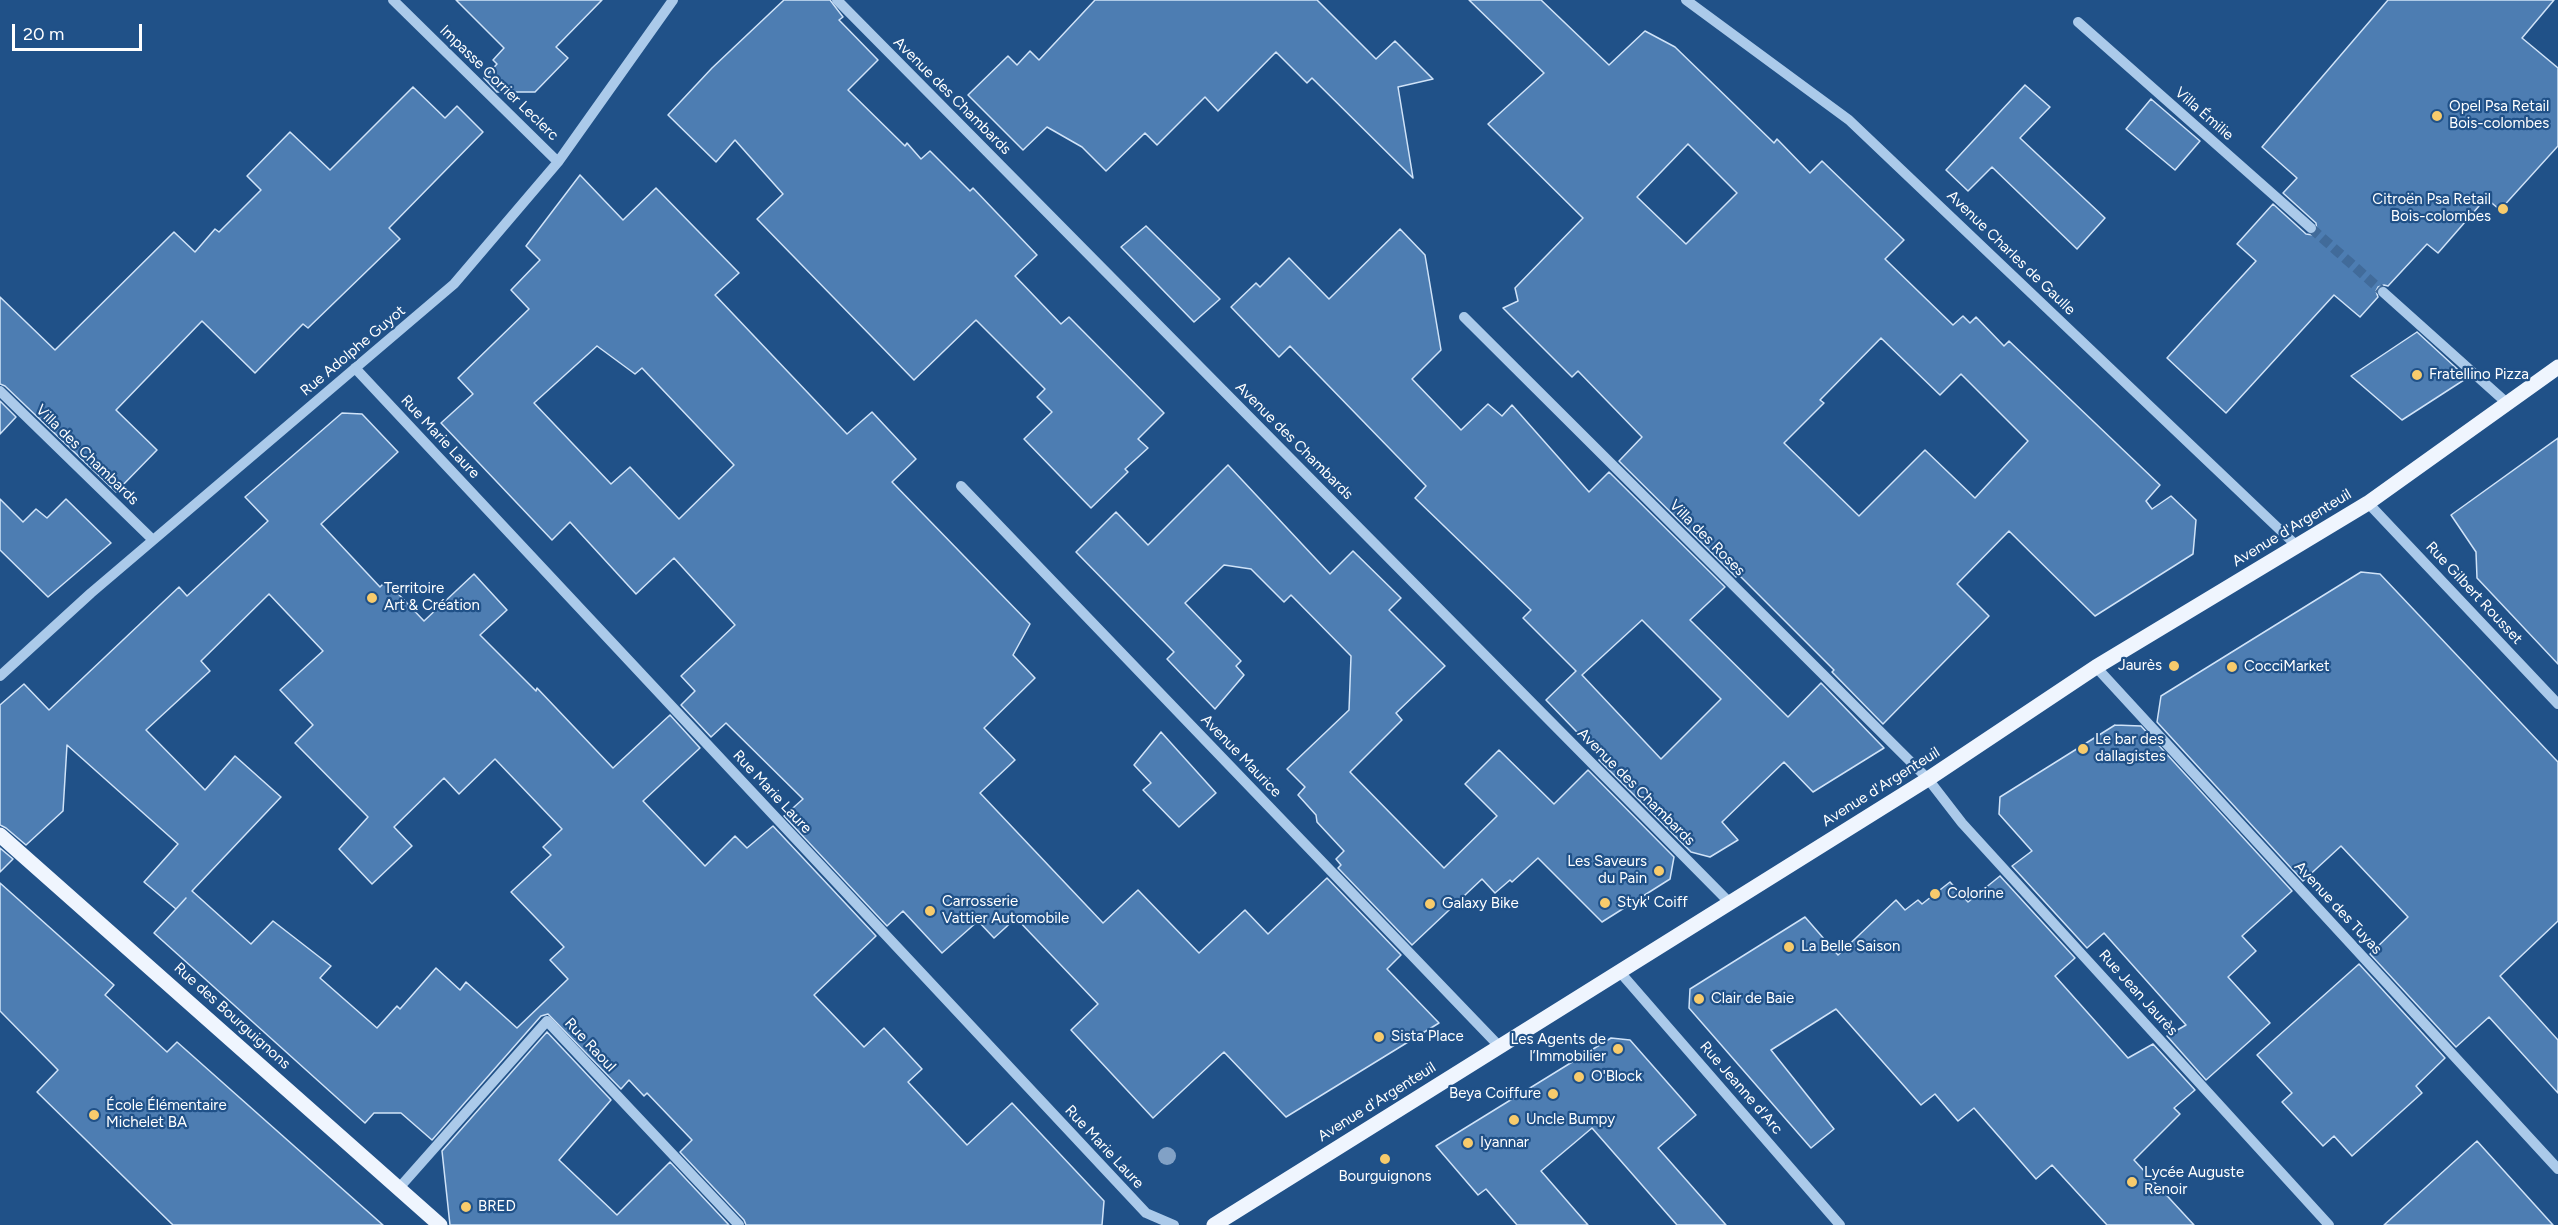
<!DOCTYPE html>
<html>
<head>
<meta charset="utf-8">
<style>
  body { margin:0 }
  #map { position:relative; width:2558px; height:1225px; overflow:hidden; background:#205188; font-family:Figtree,sans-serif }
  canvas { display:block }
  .scale { position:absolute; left:12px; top:24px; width:130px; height:27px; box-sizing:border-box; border:3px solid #fff; border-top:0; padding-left:8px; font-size:18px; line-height:21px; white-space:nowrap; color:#fff; -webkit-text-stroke:4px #205188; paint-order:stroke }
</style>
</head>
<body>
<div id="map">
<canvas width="2558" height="1225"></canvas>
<div class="scale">20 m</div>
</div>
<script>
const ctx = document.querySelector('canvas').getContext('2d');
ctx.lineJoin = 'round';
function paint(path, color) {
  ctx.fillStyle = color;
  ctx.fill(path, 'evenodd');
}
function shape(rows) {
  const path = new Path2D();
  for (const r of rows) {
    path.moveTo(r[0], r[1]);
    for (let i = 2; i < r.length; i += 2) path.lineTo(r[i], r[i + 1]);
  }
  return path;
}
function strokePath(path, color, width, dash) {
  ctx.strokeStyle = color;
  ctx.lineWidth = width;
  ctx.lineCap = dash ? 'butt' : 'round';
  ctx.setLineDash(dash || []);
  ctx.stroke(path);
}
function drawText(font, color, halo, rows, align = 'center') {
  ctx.font = font + ' Figtree,sans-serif';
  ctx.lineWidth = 4.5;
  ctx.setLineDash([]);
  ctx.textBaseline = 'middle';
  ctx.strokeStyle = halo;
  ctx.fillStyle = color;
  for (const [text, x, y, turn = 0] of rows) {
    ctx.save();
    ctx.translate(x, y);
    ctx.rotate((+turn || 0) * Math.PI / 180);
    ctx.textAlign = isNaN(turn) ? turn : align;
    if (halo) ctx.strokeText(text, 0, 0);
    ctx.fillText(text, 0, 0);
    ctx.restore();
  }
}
const building = shape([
  [456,0,602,0,556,47,568,58,535,92,497,92,484,78,497,64,493,60,504,48,456,0],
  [784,0,830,0,843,17,839,20,878,60,848,90,905,146,907,143,921,159,930,151,970,191,973,188,1037,255,1015,276,1061,324,1069,317,1164,413,1138,439,1148,448,1125,469,1128,472,1091,508,1024,439,1052,412,1037,397,1045,389,976,320,914,380,757,219,783,194,735,140,716,162,668,115,712,68,784,0],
  [1095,0,1317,0,1376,59,1395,41,1433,79,1398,87,1413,178,1312,78,1307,83,1276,52,1218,111,1205,97,1157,145,1145,133,1106,171,1082,147,1047,127,1023,150,968,95,1008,56,1017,65,1030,51,1039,60,1095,0],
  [1469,0,1541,0,1609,65,1645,31,1675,47,1774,143,1777,139,1810,173,1822,161,1904,240,1885,259,1953,325,1963,316,1970,323,1976,317,2004,346,2009,341,2160,485,2146,501,2152,509,2171,496,2196,520,2193,554,2095,616,2009,531,1957,584,1989,616,1883,724,1832,672,1834,670,1739,575,1736,577,1619,461,1642,437,1578,371,1572,377,1503,308,1518,301,1515,288,1583,218,1488,124,1544,73,1469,0],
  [1688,144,1737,193,1686,244,1637,197,1688,144],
  [1881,338,1940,395,1961,374,2028,441,1975,498,1925,450,1859,516,1784,443,1824,403,1820,400,1881,338],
  [2388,0,2554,0,2522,38,2558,68,2558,146,2500,210,2486,198,2438,253,2427,244,2388,286,2384,285,2378,287,2376,291,2378,297,2360,317,2334,295,2226,413,2167,358,2256,261,2237,244,2273,204,2306,234,2313,235,2317,232,2316,223,2283,193,2297,178,2262,147,2388,0],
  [2025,85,2050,107,2020,138,2105,218,2077,249,1992,167,1968,191,1946,170,2025,85],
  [413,87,445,118,457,106,483,132,389,228,400,239,308,328,303,324,255,373,202,321,116,410,157,450,116,492,5,386,0,384,0,297,55,350,174,232,195,252,215,229,219,232,261,190,247,176,290,132,330,170,413,87],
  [2151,99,2200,141,2175,170,2126,129,2151,99],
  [580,175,623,220,656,188,739,273,715,295,847,434,872,412,916,459,892,482,1030,624,1013,655,1035,678,984,728,1015,760,980,793,1103,923,1138,890,1199,953,1245,910,1268,934,1327,878,1401,955,1387,969,1439,1023,1286,1117,1224,1052,1153,1118,1071,1030,1098,1004,1016,918,994,938,978,921,942,953,903,911,887,926,784,816,803,799,726,723,711,737,681,705,695,691,681,676,735,625,674,558,636,594,570,522,552,540,441,423,473,394,458,378,529,309,511,290,540,260,526,246,580,175],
  [597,346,635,374,642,368,734,465,679,519,630,467,611,484,534,403,597,346],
  [1146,226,1220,299,1194,322,1121,247,1146,226],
  [1400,229,1425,255,1441,350,1412,379,1461,430,1488,404,1502,416,1512,405,1589,492,1609,472,1725,587,1690,620,1788,717,1821,683,1884,748,1813,792,1784,762,1722,822,1738,840,1710,857,1691,852,1599,760,1601,757,1546,700,1576,671,1523,618,1531,610,1415,498,1426,486,1290,346,1279,357,1231,307,1256,283,1260,287,1289,258,1329,299,1400,229],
  [1642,620,1721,699,1661,759,1582,675,1642,620],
  [2417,332,2467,378,2402,420,2351,376,2417,332],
  [0,401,16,417,0,434,0,401],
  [342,413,362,414,398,452,321,524,380,587,386,581,424,621,474,574,507,610,480,635,536,691,537,688,613,768,670,715,700,748,643,801,705,866,735,836,747,848,773,826,876,936,814,995,864,1047,884,1028,922,1069,908,1082,967,1145,1012,1103,1104,1201,1102,1225,746,1225,744,1220,680,1152,692,1140,647,1093,644,1096,629,1080,621,1089,548,1014,541,1016,432,1140,401,1113,374,1113,365,1123,154,933,186,898,176,909,144,882,178,844,67,745,63,811,26,845,6,828,0,825,0,705,24,684,49,710,179,587,187,596,268,521,245,497,342,413],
  [269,594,323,651,280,690,313,725,295,743,368,817,339,849,372,884,412,846,394,827,444,778,459,794,495,759,562,829,543,847,551,855,511,892,564,947,550,960,568,979,517,1028,466,982,460,990,436,968,400,1009,397,1006,377,1028,320,978,331,966,273,921,251,944,192,891,281,797,235,756,205,790,146,730,210,671,201,661,269,594],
  [2558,438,2558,664,2477,578,2476,552,2451,515,2558,438],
  [1228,465,1330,574,1353,551,1401,598,1389,610,1445,666,1396,713,1402,720,1350,772,1444,868,1497,816,1465,784,1499,750,1554,804,1588,770,1674,857,1670,879,1602,922,1538,858,1512,882,1510,880,1495,893,1482,879,1412,945,1338,868,1341,865,1336,859,1344,851,1317,822,1316,815,1298,795,1305,787,1287,769,1349,710,1351,656,1291,595,1284,602,1251,569,1224,565,1185,603,1241,661,1236,666,1244,675,1215,709,1167,659,1174,652,1076,552,1116,512,1148,545,1228,465],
  [0,499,23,522,36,509,47,518,66,499,111,543,48,597,0,550,0,499],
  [2361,572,2380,574,2558,762,2558,921,2500,976,2558,1040,2558,1093,2489,1017,2456,1047,2370,954,2408,917,2341,846,2303,881,2157,722,2161,696,2361,572],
  [2115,725,2141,726,2292,891,2242,936,2256,951,2228,977,2270,1023,2206,1080,2167,1036,2186,1025,2104,933,2087,948,2012,866,2032,851,1999,814,2000,797,2115,725],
  [1161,732,1216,793,1179,827,1143,790,1151,783,1134,765,1161,732],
  [0,848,13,859,0,872,0,848],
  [2000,876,2075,958,2055,976,2128,1058,2153,1044,2195,1090,2174,1108,2180,1114,2134,1160,2194,1225,2107,1225,2052,1165,2036,1179,1974,1108,1958,1121,1935,1094,1921,1105,1836,1009,1771,1050,1834,1129,1811,1148,1689,1008,1690,989,1805,917,1838,955,1896,900,1905,910,1918,900,1922,904,1950,882,1968,902,2000,876],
  [0,883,114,985,105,995,167,1052,177,1042,383,1225,173,1225,37,1092,58,1070,0,1011,0,883],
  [2359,964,2445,1058,2416,1086,2422,1093,2352,1156,2334,1136,2323,1146,2282,1102,2292,1093,2257,1055,2359,964],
  [547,1032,611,1100,559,1160,617,1215,670,1162,729,1225,450,1225,442,1151,547,1032],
  [1611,1038,1630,1040,1696,1115,1658,1148,1726,1225,1677,1225,1592,1128,1541,1171,1588,1225,1517,1225,1486,1189,1478,1195,1436,1146,1611,1038],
  [2477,1141,2553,1225,2384,1225,2477,1141]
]);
const minorTunnel = shape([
  [2311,228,2383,292]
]);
const minor = shape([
  [393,0,558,162],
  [837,0,1730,903],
  [1686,0,1849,120,2298,547],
  [2078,22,2311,228],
  [2383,292,2508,404],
  [1464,317,1928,779,1962,823,2329,1225],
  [355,368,1146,1213,1174,1225],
  [0,391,153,540],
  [961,486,1500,1047],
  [2368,503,2558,704],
  [2096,667,2558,1169],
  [0,676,91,593,454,284,558,162,673,0],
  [1619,971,1840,1225],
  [399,1188,547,1021,739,1225]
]);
const major = shape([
  [0,835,440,1225],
  [1214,1225,1928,779,2096,667,2368,503,2558,367]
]);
const trees = [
  [1167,1156]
];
const markers = [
  [2437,116,6,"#f7cb6c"],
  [2503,209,6,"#f7cb6c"],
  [2417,375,6,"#f7cb6c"],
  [372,598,6,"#f7cb6c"],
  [2174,666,6,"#f7cb6c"],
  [2232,667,6,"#f7cb6c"],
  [2083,749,6,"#f7cb6c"],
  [1659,871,6,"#f7cb6c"],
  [1935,894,6,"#f7cb6c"],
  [1605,903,6,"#f7cb6c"],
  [1430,904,6,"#f7cb6c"],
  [930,911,6,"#f7cb6c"],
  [1789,947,6,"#f7cb6c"],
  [1699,999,6,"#f7cb6c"],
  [1379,1037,6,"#f7cb6c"],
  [1618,1049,6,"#f7cb6c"],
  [1579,1077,6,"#f7cb6c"],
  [1553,1094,6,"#f7cb6c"],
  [94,1115,6,"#f7cb6c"],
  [1514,1120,6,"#f7cb6c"],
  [1468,1143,6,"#f7cb6c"],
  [1385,1159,6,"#f7cb6c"],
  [2132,1182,6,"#f7cb6c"],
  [466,1207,6,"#f7cb6c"]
];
const streetNames = [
  ["Impasse Corrier Leclerc",499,83,44],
  ["Avenue des Chambards",952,96,45],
  ["Villa Émilie",2204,114,41],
  ["Avenue Charles de Gaulle",2011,253,44],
  ["Rue Adolphe Guyot",353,351,-40],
  ["Rue Marie Laure",440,437,47],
  ["Avenue des Chambards",1294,441,45],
  ["Villa des Chambards",87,455,44],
  ["Avenue d'Argenteuil",2292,528,-31],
  ["Villa des Roses",1707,538,45],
  ["Rue Gilbert Rousset",2474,593,47],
  ["Avenue Maurice",1241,756,46],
  ["Avenue des Chambards",1636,787,45],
  ["Avenue d'Argenteuil",1881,787,-32],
  ["Rue Marie Laure",772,792,47],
  ["Avenue des Tuyas",2338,908,47],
  ["Rue Jean Jaurès",2138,993,48],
  ["Rue des Bourguignons",232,1016,42],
  ["Rue Raoul",590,1045,47],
  ["Rue Jeanne d'Arc",1741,1088,49],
  ["Avenue d'Argenteuil",1377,1102,-32],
  ["Rue Marie Laure",1104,1147,47]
];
const poiNames = [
  ["Opel Psa Retail",2449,107],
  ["Bois-colombes",2449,124],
  ["Citroën Psa Retail",2491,200,"right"],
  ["Bois-colombes",2491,217,"right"],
  ["Fratellino Pizza",2429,375],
  ["Territoire",384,589],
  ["Art & Création",384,606],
  ["Jaurès",2162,666,"right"],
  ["CocciMarket",2244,667],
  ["Le bar des",2095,740],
  ["dallagistes",2095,757],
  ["Les Saveurs",1647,862,"right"],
  ["du Pain",1647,879,"right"],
  ["Colorine",1947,894],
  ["Carrosserie",942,902],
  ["Vattier Automobile",942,919],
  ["Styk' Coiff",1617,903],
  ["Galaxy Bike",1442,904],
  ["La Belle Saison",1801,947],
  ["Clair de Baie",1711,999],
  ["Sista Place",1391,1037],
  ["Les Agents de",1606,1040,"right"],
  ["l’Immobilier",1606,1057,"right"],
  ["O'Block",1591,1077],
  ["Beya Coiffure",1541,1094,"right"],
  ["École Élémentaire",106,1106],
  ["Michelet BA",106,1123],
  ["Uncle Bumpy",1526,1120],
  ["Iyannar",1480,1143],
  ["Lycée Auguste",2144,1173],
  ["Renoir",2144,1190],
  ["Bourguignons",1385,1177,"center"],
  ["BRED",478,1207]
];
paint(building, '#4d7db2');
strokePath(building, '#d0e3f8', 1.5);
strokePath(minorTunnel, '#416b9a', 10, [10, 5]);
strokePath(minor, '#abcaea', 10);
strokePath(major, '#eff5fe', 15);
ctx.fillStyle = '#81a1c6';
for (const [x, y] of trees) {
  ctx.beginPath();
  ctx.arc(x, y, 9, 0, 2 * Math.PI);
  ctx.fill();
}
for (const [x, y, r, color] of markers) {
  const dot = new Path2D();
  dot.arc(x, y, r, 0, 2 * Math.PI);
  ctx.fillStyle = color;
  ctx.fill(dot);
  strokePath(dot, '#205188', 2);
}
drawText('15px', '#fff', '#205188', streetNames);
drawText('15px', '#fff', '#205188', poiNames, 'left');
</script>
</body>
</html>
